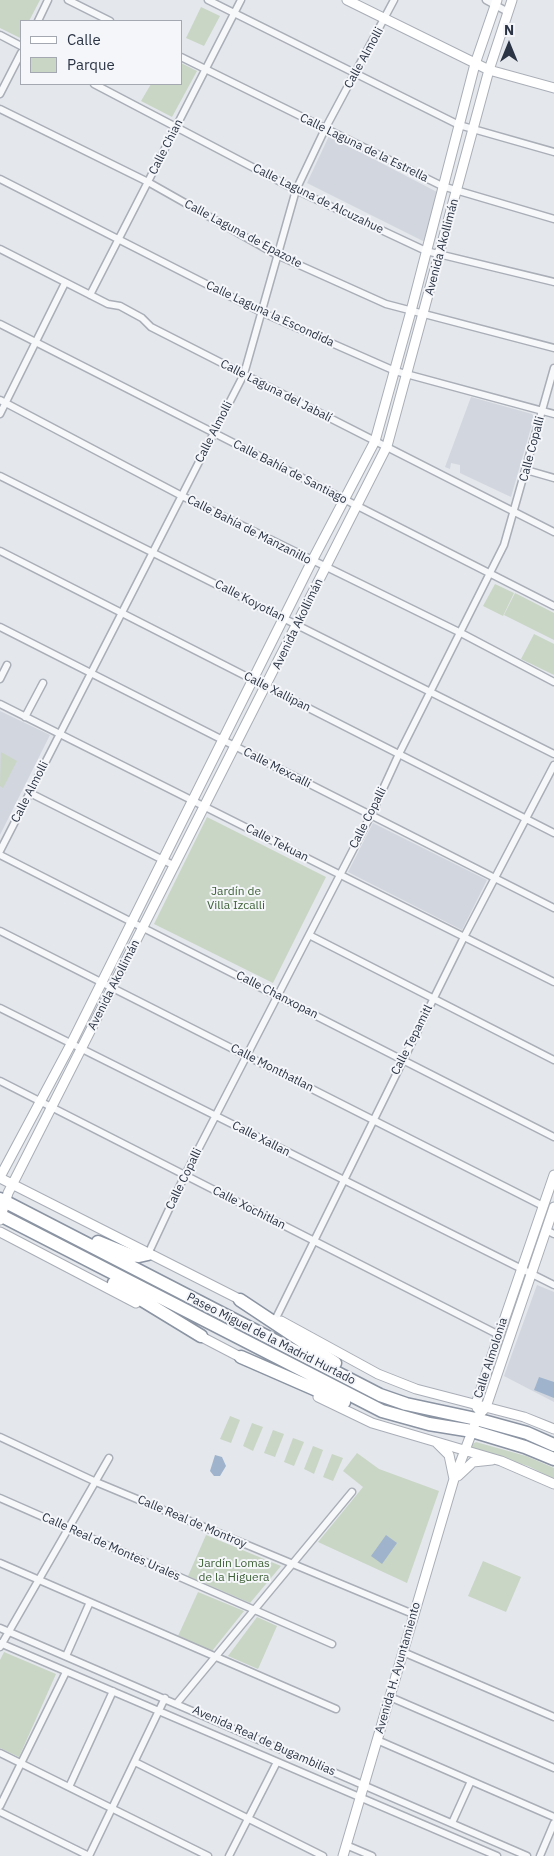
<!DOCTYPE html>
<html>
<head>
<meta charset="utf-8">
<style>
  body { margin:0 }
  #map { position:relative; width:554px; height:1856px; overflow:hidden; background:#e4e7ec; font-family:"IBM Plex Sans",sans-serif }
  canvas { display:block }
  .legend { position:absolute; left:20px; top:20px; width:162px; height:65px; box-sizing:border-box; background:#f4f6f9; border:1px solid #a4a8b1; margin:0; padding:6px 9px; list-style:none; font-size:15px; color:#2b3445 }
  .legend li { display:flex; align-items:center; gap:10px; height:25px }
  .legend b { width:25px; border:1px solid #a4a8b1 }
  .north { position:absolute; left:484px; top:20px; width:50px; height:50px; -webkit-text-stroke:4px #f4f6f9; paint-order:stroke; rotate:0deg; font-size:14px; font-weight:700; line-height:20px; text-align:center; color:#2b3445 }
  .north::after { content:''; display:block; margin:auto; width:18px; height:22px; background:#2b3445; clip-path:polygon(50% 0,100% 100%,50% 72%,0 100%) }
</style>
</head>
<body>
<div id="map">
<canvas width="554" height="1856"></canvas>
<ul class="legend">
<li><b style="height:6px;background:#fff"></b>Calle</li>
<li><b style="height:14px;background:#c9d6c5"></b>Parque</li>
</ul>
<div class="north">N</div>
</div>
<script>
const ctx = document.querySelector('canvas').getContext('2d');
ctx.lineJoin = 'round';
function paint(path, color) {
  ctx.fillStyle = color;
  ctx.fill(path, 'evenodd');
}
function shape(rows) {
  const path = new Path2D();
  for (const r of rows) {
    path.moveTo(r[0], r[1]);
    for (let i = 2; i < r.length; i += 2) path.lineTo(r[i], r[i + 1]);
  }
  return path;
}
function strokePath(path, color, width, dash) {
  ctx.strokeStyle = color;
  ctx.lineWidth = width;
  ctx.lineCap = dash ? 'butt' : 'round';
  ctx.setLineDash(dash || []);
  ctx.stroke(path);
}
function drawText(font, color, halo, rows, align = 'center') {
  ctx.font = font + ' "IBM Plex Sans",sans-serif';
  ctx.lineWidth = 4;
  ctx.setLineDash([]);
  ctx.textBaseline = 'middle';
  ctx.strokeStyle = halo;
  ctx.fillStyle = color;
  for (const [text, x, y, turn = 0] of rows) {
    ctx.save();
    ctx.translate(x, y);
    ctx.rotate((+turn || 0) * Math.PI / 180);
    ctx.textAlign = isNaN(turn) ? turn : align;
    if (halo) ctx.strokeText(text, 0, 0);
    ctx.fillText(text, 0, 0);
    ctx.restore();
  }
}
const built = shape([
  [329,136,437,192,425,242,307,183],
  [471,397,532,414,534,417,511,497,460,473,460,465,451,463,450,469,445,467],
  [0,711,50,735,0,835],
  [373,823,487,880,462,930,348,872],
  [537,1285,554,1292,554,1402,504,1376]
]);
const green = shape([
  [0,0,40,0,29,21,21,21,20,38,0,28],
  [201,7,220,16,204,46,186,38],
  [181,63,197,71,172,117,141,101,151,84,181,84],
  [495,584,514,593,503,616,483,606],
  [515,593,554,613,554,640,504,615],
  [534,634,554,644,554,675,521,659],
  [1,752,17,761,3,788,0,786],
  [207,817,326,877,273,983,154,924],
  [230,1416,240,1420,231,1443,220,1439],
  [252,1423,263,1427,253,1451,243,1446],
  [273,1430,284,1434,275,1457,264,1453],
  [293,1438,304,1442,294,1466,284,1462],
  [476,1442,526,1456,554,1468,554,1479,528,1466,474,1450,471,1445],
  [313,1446,323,1450,314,1474,304,1469],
  [357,1453,379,1469,439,1491,407,1583,318,1542,363,1487,343,1471],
  [332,1454,343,1458,333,1481,323,1477],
  [206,1535,281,1566,250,1603,188,1576],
  [483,1561,521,1577,506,1612,468,1596],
  [198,1592,244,1611,212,1651,178,1636],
  [257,1617,277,1626,258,1669,228,1656],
  [4,1652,56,1674,19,1757,0,1748,0,1660]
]);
const water = shape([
  [539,1377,554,1382,554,1398,534,1390],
  [215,1455,222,1457,226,1466,220,1476,214,1476,210,1471],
  [386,1535,397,1543,382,1564,371,1556]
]);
const street = shape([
  [68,0,110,21],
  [208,0,459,125,554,152],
  [486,0,508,12],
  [38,21,48,0],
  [0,35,21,46],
  [181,57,442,186,554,219],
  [94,84,296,190,426,251,554,282],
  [0,94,21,53],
  [0,109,148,182,277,255,386,304,554,348],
  [0,179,261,312,395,371,554,414],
  [0,249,108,304,120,306,142,318,151,327,554,532],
  [90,295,241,0],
  [0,324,554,606],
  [0,400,182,496,461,633,554,682],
  [0,414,65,283],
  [526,470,554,478],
  [0,476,554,754],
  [0,551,554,833],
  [0,627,554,908],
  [0,679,7,665],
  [0,704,554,982],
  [25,717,43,683],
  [30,793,175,866],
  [0,851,244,374,296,190,325,129,394,0],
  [0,855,554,1137],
  [0,931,543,1206],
  [309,935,554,1060],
  [0,1008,554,1285],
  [0,1081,499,1335],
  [546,1230,554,1234],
  [148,1254,185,1175,371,815,399,754,504,545,554,368],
  [276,1318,464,937,554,765],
  [0,1437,96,1482,413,1614],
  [0,1498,332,1644],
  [0,1563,336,1709],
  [0,1628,527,1856],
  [0,1643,497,1856],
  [0,1647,109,1458],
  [403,1652,554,1717],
  [66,1656,90,1602],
  [390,1697,554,1768],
  [177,1703,352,1492],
  [377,1740,554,1817],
  [0,1753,208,1856],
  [135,1762,323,1856],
  [69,1787,113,1691],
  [0,1806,66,1672],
  [0,1812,89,1856,165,1698],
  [452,1823,471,1781],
  [346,1845,372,1856],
  [229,1856,277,1762],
  [540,1856,554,1823]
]);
const secondary = shape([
  [347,0,489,70,554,88],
  [0,1177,71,1044,312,561,375,441,411,311,475,64,497,0],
  [0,1178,245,1302],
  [0,1220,8,1193,387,446,489,70,512,0],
  [0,1232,136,1303],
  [281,1321,378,1374,416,1389,524,1417,554,1429],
  [196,1334,244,1359],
  [318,1397,372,1423,501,1461,554,1484],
  [477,1408,476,1404,499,1335,554,1175],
  [437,1443,449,1455,454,1479],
  [458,1476,473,1462,492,1460],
  [343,1856,454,1479,478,1416,486,1407,554,1207]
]);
const highway = shape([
  [0,1199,380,1395,406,1404,476,1419,527,1433,554,1445],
  [0,1215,382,1411,429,1424,472,1431,525,1447,554,1459],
  [98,1242,130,1255,139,1256,148,1254],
  [114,1283,201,1336],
  [240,1300,335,1363],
  [241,1357,344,1402]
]);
const streetNames = [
  ["Calle Almolli",364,58,-61],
  ["Calle Chian",166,147,-63],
  ["Calle Laguna de la Estrella",364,148,26],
  ["Calle Laguna de Alcuzahue",318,199,26],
  ["Calle Laguna de Epazote",243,234,28],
  ["Avenida Akollimán",442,247,-75],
  ["Calle Laguna la Escondida",270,314,25],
  ["Calle Laguna del Jabalí",276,391,27],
  ["Calle Almolli",214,432,-63],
  ["Calle Copalli",532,449,-75],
  ["Calle Bahía de Santiago",290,472,27],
  ["Calle Bahía de Manzanillo",249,530,27],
  ["Calle Koyotlan",250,601,27],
  ["Avenida Akollimán",298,624,-64],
  ["Calle Xallipan",277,692,27],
  ["Calle Mexcalli",277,768,27],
  ["Calle Almolli",30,792,-63],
  ["Calle Copalli",368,818,-63],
  ["Calle Tekuan",277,843,27],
  ["Avenida Akollimán",114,985,-63],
  ["Calle Chanxopan",277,995,27],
  ["Calle Tepamitl",412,1040,-63],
  ["Calle Monthatlan",272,1068,27],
  ["Calle Xallan",261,1139,27],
  ["Calle Copalli",184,1179,-64],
  ["Calle Xochitlan",249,1208,27],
  ["Paseo Miguel de la Madrid Hurtado",271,1339,27],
  ["Calle Almolonia",491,1358,-72],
  ["Calle Real de Montroy",192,1522,23],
  ["Calle Real de Montes Urales",111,1547,24],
  ["Avenida H. Ayuntamiento",398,1668,-74],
  ["Avenida Real de Bugambilias",264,1741,24]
];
const parkNames = [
  ["Jardín de",236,892],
  ["Villa Izcalli",236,906],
  ["Jardín Lomas",234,1564],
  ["de la Higuera",234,1578]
];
paint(built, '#d2d6de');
paint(green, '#c9d6c5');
paint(water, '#9fb4cc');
strokePath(street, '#a9aeb7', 9);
strokePath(secondary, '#a9aeb7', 11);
strokePath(highway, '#8b94a3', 15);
strokePath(street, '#f7f8fa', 6);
strokePath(secondary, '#fff', 9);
strokePath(highway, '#fff', 12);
drawText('12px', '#2b3445', '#f4f6f9', streetNames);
drawText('12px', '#3f6138', '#f4f6f9', parkNames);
</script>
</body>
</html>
